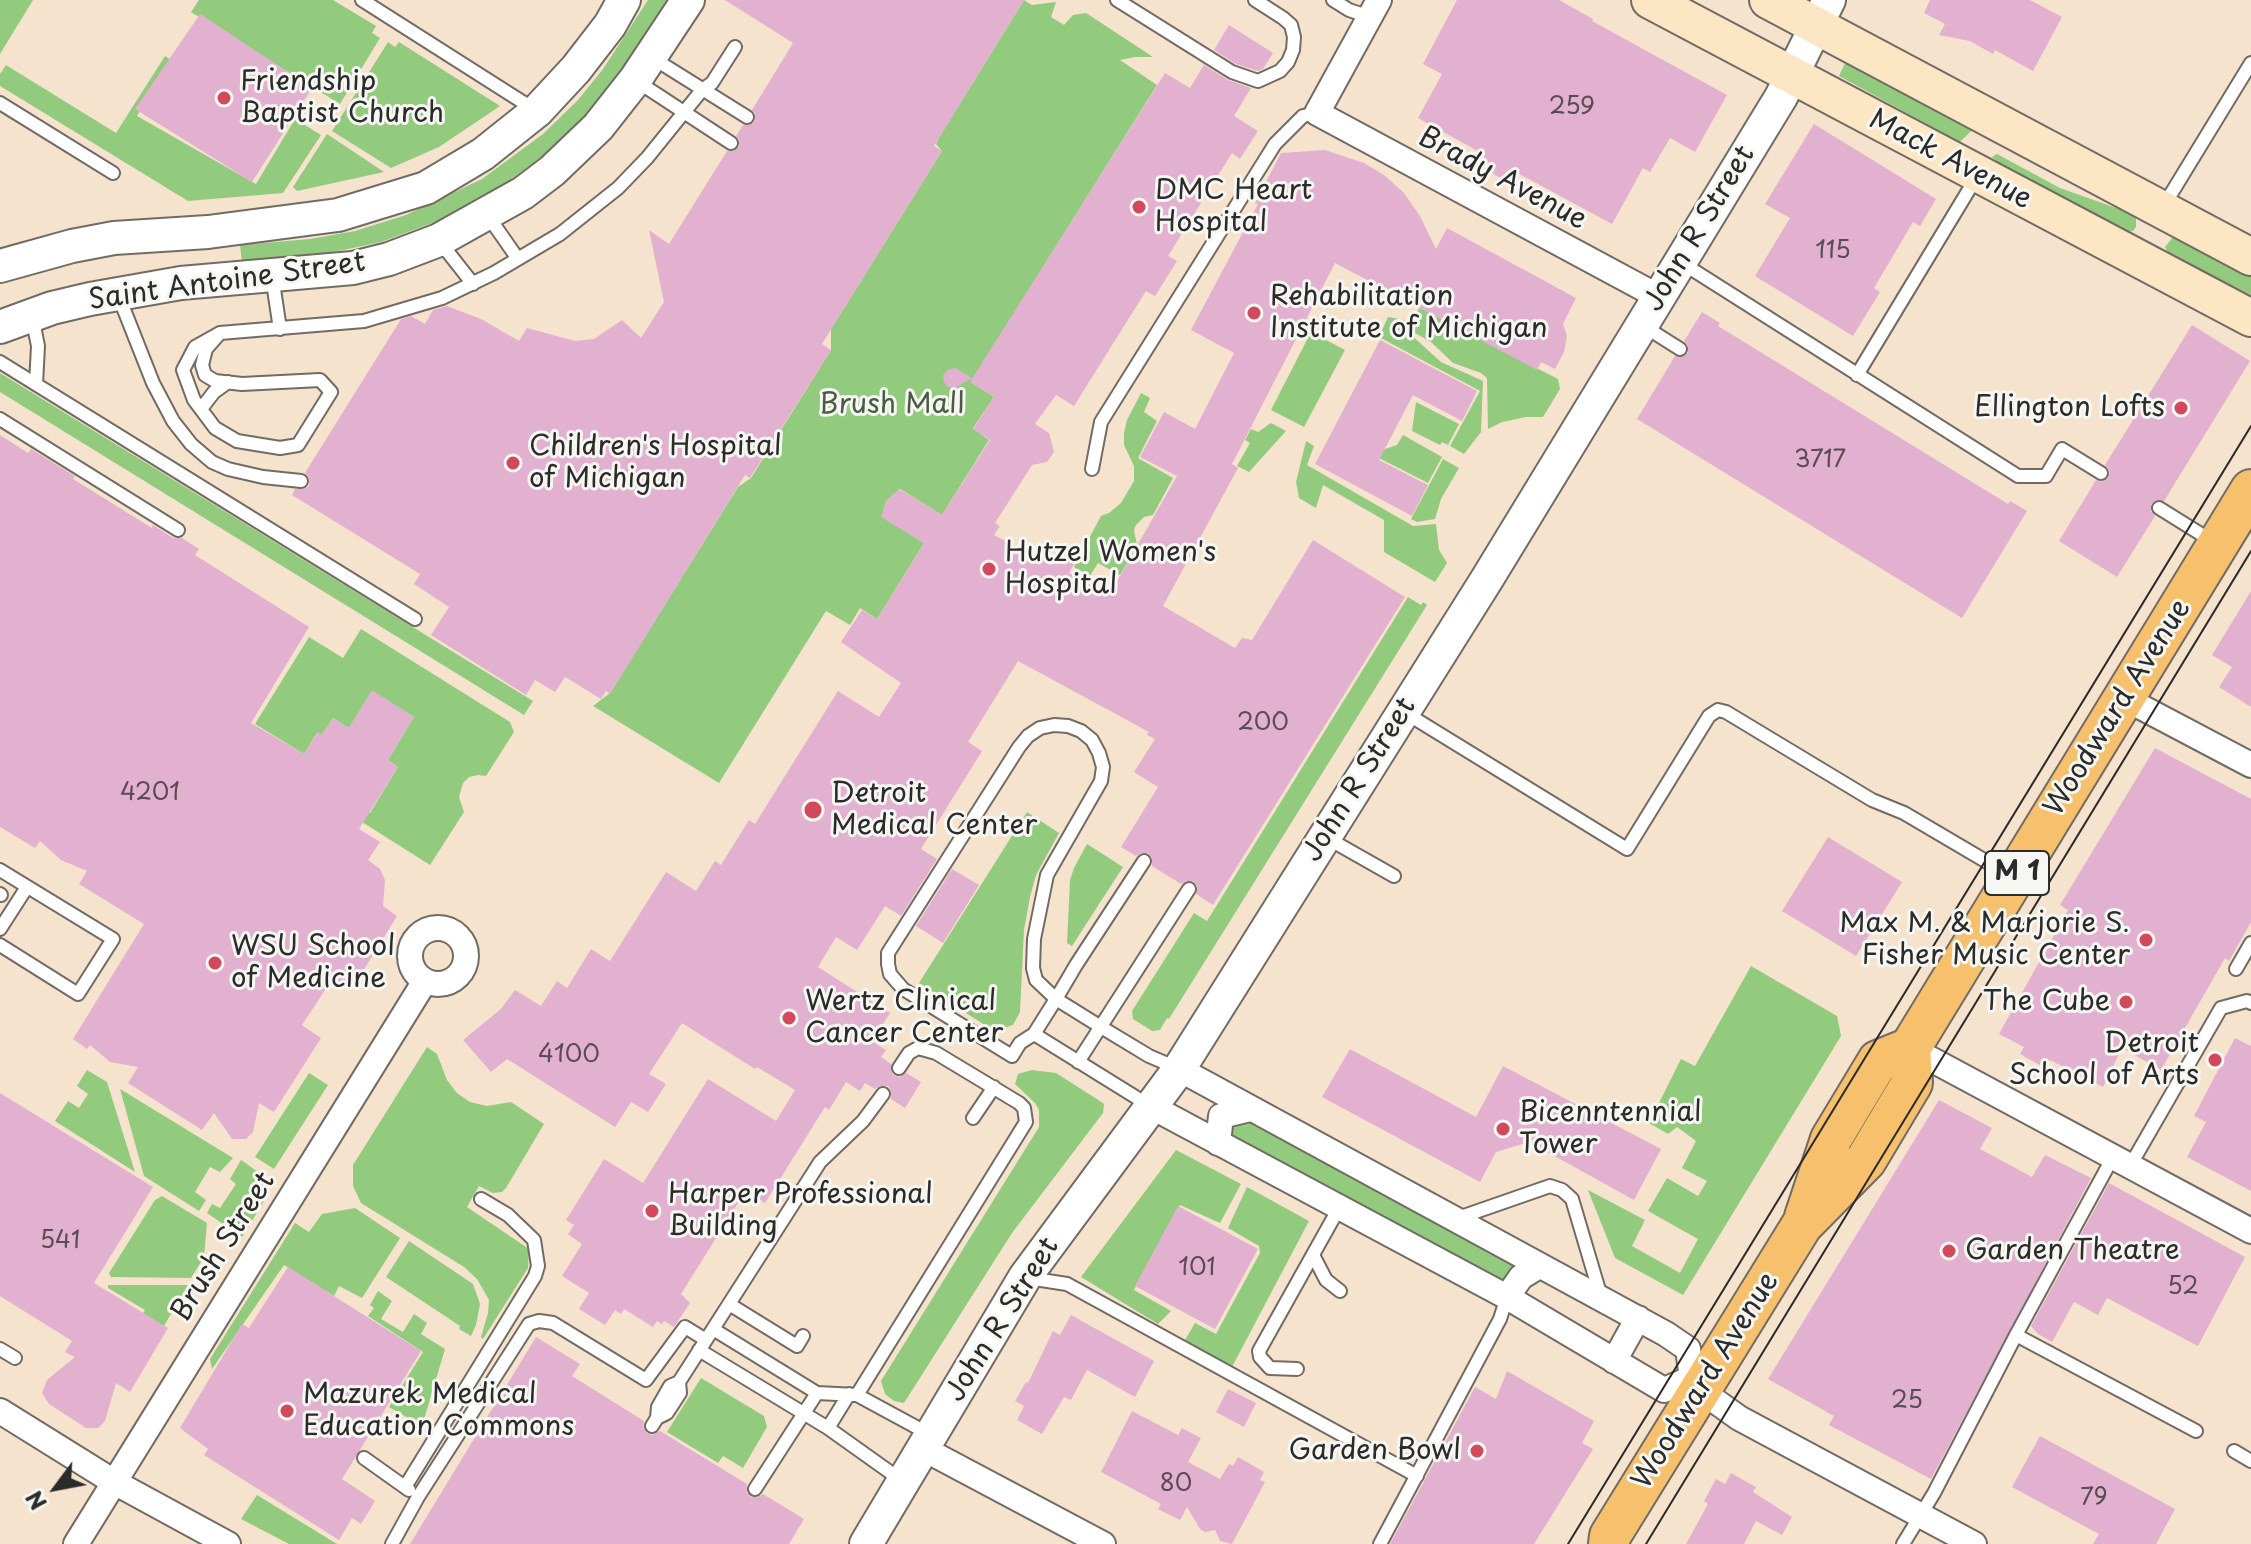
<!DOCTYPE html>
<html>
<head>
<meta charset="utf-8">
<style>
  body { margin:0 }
  #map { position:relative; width:2251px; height:1544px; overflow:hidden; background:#f5e3ce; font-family:"Playpen Sans",sans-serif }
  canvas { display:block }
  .north { position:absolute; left:16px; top:1448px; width:80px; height:80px; -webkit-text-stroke:6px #f6f6f2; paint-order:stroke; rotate:238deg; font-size:22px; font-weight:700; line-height:32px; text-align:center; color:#2b2b2b }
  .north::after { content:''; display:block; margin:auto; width:28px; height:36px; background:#2b2b2b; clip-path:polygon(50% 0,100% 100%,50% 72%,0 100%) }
</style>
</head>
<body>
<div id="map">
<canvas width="2251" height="1544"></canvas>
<div class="north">N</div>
</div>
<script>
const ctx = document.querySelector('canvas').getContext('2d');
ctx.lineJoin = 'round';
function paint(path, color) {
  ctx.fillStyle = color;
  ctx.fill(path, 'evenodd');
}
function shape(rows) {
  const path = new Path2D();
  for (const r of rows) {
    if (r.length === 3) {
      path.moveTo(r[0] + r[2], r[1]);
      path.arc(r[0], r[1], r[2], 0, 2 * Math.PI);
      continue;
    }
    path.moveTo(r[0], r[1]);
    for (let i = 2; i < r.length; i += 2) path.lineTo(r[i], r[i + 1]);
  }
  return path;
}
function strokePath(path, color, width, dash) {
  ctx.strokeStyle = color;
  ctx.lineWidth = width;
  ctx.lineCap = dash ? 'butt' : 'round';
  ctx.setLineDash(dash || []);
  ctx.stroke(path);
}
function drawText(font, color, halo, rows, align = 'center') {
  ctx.font = font + ' "Playpen Sans",sans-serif';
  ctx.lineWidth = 6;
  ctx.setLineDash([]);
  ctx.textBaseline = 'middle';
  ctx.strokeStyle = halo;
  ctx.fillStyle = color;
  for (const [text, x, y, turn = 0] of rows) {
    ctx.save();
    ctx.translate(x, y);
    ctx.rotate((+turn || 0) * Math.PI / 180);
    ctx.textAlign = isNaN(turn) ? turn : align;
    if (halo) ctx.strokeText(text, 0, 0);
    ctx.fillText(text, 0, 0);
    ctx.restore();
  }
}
const green = shape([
  [0,0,33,0,0,54],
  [199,0,333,0,376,26,372,33,380,38,340,104,191,12],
  [648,0,670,0,627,65,591,111,554,148,491,194,443,219,381,242,315,256,242,263,240,245,310,239,355,231,406,215,482,179,543,134,578,100,603,69],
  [1024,0,1032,5,1056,2,1051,17,1064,25,1073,15,1086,13,1153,57,1135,57,1120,60,1157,85,971,382,994,397,973,428,989,440,942,515,900,489,886,501,882,517,924,543,877,619,860,608,850,625,826,611,719,783,593,706,610,693,738,487,751,478,831,350,831,329,942,151,936,144,940,136],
  [388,42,395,47,399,42,500,106,439,147,391,168,332,131],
  [165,56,171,60,137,116,256,184,295,119,321,135,283,193,188,201,0,86,0,74,6,65,116,133],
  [1846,61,1970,126,1972,130,1960,142,1839,76],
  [327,134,384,172,297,191,293,187],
  [1997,154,2060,188,2133,214,2136,218,2136,227,2133,231,2126,232,1997,162,1992,157],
  [2173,237,2251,275,2251,295,2169,255,2165,247],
  [1420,308,1558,379,1560,389,1543,417,1526,417,1502,422,1488,429,1487,378,1481,373,1453,363,1431,342,1415,333,1411,317],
  [1388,317,1405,320,1409,333,1441,362,1483,381,1481,432,1464,454,1450,446,1480,391,1379,337],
  [1311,332,1345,350,1304,427,1271,410],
  [0,373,533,701,524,715,0,392],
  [1141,393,1150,398,1144,412,1157,421,1138,458,1173,478,1153,515,1144,517,1136,525,1134,530,1137,545,1120,575,1098,563,1090,576,1074,567,1101,516,1109,513,1121,503,1134,481,1134,466,1124,445,1124,433,1127,420],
  [1416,402,1459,424,1448,445,1442,442,1440,445,1412,431],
  [1271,423,1286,431,1249,472,1237,466,1250,443,1245,440,1251,429,1258,432],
  [1403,435,1442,457,1428,483,1377,457,1385,449,1397,445],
  [1306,441,1314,446,1307,465,1413,526,1436,524,1439,550,1447,563,1435,582,1384,552,1384,520,1323,485,1316,508,1299,498,1296,482],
  [1443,459,1459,468,1441,499,1435,519,1417,522,1411,519],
  [1408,597,1421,605,1423,602,1427,605,1169,1019,1167,1018,1160,1030,1152,1031,1133,1019,1132,1011,1194,913,1207,921],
  [361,629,510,722,514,732,486,776,478,775,469,777,463,783,459,797,464,812,430,865,299,782,305,772,370,813,398,767,388,760,414,717,372,691,349,728,333,718,322,735,317,733,304,754,255,724,309,637,343,658],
  [1027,812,1059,833,1036,875,1030,897,1024,930,1020,1012,1013,1025,998,1030,991,1029,919,983],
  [1087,844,1123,867,1072,946,1067,943,1070,880,1074,868],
  [1751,966,1837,1016,1841,1036,1683,1295,1615,1258,1588,1190,1645,1220,1632,1246,1680,1273,1698,1239,1648,1211,1667,1178,1698,1196,1707,1181,1682,1168,1696,1141,1677,1127,1668,1134,1649,1123,1681,1059,1695,1066],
  [427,1047,437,1054,447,1080,457,1093,470,1102,487,1106,511,1102,544,1124,506,1188,502,1192,493,1193,479,1186,467,1207,529,1249,528,1268,483,1339,481,1337,488,1313,489,1300,477,1279,464,1267,361,1203,353,1186,353,1165],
  [87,1070,107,1082,135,1172,55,1121,68,1101,79,1108,88,1094,77,1086],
  [1032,1070,1056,1073,1100,1101,1104,1104,1103,1113,1012,1233,904,1403,894,1401,885,1394,881,1381,1039,1127,1039,1110,1035,1103,1015,1084,1018,1074],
  [309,1073,328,1085,274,1169,255,1157],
  [120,1089,233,1158,220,1172,210,1167,195,1192,206,1200,199,1211,144,1176],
  [1249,1121,1513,1263,1515,1266,1509,1271,1507,1282,1506,1284,1235,1139,1230,1130,1233,1123],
  [1176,1150,1241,1184,1220,1223,1180,1205,1134,1290,1171,1311,1158,1324,1081,1277],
  [241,1160,268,1179,266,1198,242,1237,207,1213,212,1204,220,1208,236,1184,230,1179],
  [1247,1187,1309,1221,1232,1367,1185,1340,1195,1323,1216,1334,1260,1253,1259,1246,1228,1228],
  [162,1196,207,1223,204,1257,191,1278,111,1277,109,1273,155,1200],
  [355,1208,400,1238,362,1298,339,1286,334,1296,284,1265,212,1369,210,1359,295,1223,309,1232,322,1214],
  [409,1241,473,1284,480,1304,476,1325,471,1336,459,1329,460,1326,386,1277],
  [108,1285,188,1285,161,1331,141,1317,145,1310,108,1288],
  [378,1291,392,1301,381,1319,403,1332,414,1314,427,1323,421,1334,445,1349,422,1426,389,1407,423,1352,368,1316,374,1308,370,1305],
  [701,1378,764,1416,767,1427,743,1468,723,1456,718,1463,667,1432],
  [257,1495,337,1544,289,1544,241,1519]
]);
const building = shape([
  [725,0,1024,0,934,146,942,151,822,344,831,350,750,478,745,475,610,694,606,691,601,699,565,677,555,692,535,680,526,695,431,635,449,607,414,584,420,574,292,495,295,489,304,489,309,486,309,478,305,473,401,319,411,316,425,324,433,310,447,306,481,319,519,341,527,328,575,341,594,339,622,320,641,338,664,302,649,230,669,244,727,151,734,151,739,147,739,140,736,136,743,125,750,125,755,121,755,114,752,110,793,43],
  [1457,0,1559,0,1593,19,1592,21,1727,95,1695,152,1670,138,1650,172,1643,168,1612,224,1512,170,1506,181,1479,166,1485,155,1418,118,1442,74,1423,64],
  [1930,0,2030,0,2062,17,2033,71,1995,50,1993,54,1970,41,1939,35,1945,24,1924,13],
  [200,14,312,88,252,182,135,109],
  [1229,25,1273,53,1263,69,1258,71,1236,64,1214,50],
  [1204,65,1228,80,1251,88,1234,116,1258,131,1240,159,1232,153,1168,256,1177,261,1155,296,1146,291,1074,406,1056,395,1035,424,1049,433,1054,452,1047,462,1032,465,995,523,1000,526,994,535,1052,565,1061,548,1078,557,1069,573,1109,595,1177,476,1140,457,1164,412,1195,429,1234,353,1191,330,1258,204,1255,203,1281,153,1325,150,1364,163,1384,175,1404,193,1420,216,1436,249,1447,228,1576,298,1563,324,1567,336,1564,352,1555,369,1541,362,1537,370,1335,263,1232,464,1238,468,1163,606,1235,648,1242,638,1252,640,1313,540,1405,597,1213,905,1196,894,1197,886,1193,881,1186,881,1181,884,1152,866,1152,858,1148,853,1141,853,1136,856,1121,847,1158,787,1134,772,1155,739,1147,735,1149,732,1018,661,968,742,982,751,921,849,937,859,901,916,885,906,857,950,836,937,818,967,890,1013,872,1041,886,1050,881,1057,891,1064,893,1075,899,1077,906,1073,921,1082,905,1108,891,1099,891,1091,888,1086,880,1086,875,1089,865,1083,860,1091,846,1082,829,1110,825,1107,765,1203,746,1190,681,1294,690,1303,674,1327,664,1321,662,1324,657,1321,653,1327,624,1309,621,1314,615,1310,605,1325,579,1309,589,1293,562,1276,582,1244,568,1234,574,1225,566,1220,604,1159,643,1183,708,1079,776,1121,795,1090,757,1067,755,1069,682,1023,649,1074,666,1084,648,1112,631,1102,615,1127,507,1059,491,1072,463,1040,501,1009,515,990,541,1006,557,981,567,988,591,949,610,961,666,872,696,891,715,861,721,865,749,820,755,824,838,691,879,717,901,683,841,642,862,610,877,619,924,543,881,517,886,501,899,489,942,515,990,440,973,429,994,397,970,382,1165,73,1190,88],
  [1814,124,1936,199,1920,226,1913,222,1874,288,1880,292,1853,336,1755,276,1790,218,1765,204],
  [1702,312,1720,323,1718,326,2008,504,2010,501,2027,511,1962,618,1637,419,1675,356,1683,357,1688,353,1688,346,1684,341],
  [2192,325,2250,361,2164,501,2156,500,2151,504,2151,512,2155,516,2117,577,2059,541,2096,480,2102,482,2108,478,2110,472,2105,465],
  [1380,340,1477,391,1462,421,1413,395,1379,460,1428,485,1412,516,1315,464],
  [954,368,957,369,972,378,957,387,948,387,944,382,943,375,948,370],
  [0,435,28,453,31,449,75,476,73,479,152,528,153,525,173,538,182,538,199,549,195,555,309,627,251,723,304,754,318,732,322,735,333,718,349,728,372,690,414,717,388,760,398,767,359,829,380,842,368,860,380,869,385,880,383,906,397,916,352,989,333,978,302,1025,321,1038,274,1112,259,1103,253,1132,246,1139,232,1139,214,1113,202,1130,128,1083,138,1067,110,1062,90,1045,87,1049,73,1039,144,924,79,884,87,871,61,860,40,841,35,848,0,827],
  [2251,591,2251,707,2219,687,2232,667,2212,655],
  [2155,748,2251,799,2251,922,2229,961,2225,958,2161,1070,2122,1048,2103,1087,2050,1060,2045,1068,2020,1054,2024,1047,1999,1034,2068,910,2060,905],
  [1828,837,1902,882,1856,956,1782,911],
  [952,869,979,885,943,943,916,926],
  [2235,1038,2251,1046,2251,1191,2187,1157,2206,1122,2194,1116],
  [1350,1049,1476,1117,1503,1066,1661,1149,1634,1200,1529,1142,1496,1152,1480,1182,1322,1097],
  [0,1093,153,1187,94,1283,168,1328,130,1392,116,1383,105,1421,98,1428,86,1428,49,1404,42,1393,47,1380,75,1357,65,1352,72,1341,0,1296],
  [1939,1100,1992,1128,1980,1149,2032,1177,2045,1155,2091,1178,1931,1479,1829,1425,1834,1416,1768,1379],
  [2109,1183,2245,1257,2198,1346,2107,1298,2098,1315,2074,1302,2052,1342,2038,1334,2031,1326],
  [1178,1206,1258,1249,1215,1329,1135,1286],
  [288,1267,421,1351,342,1479,375,1501,361,1524,352,1518,339,1540,204,1455,208,1449,180,1428,242,1324,249,1328],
  [1071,1315,1154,1361,1135,1397,1087,1370,1071,1400,1064,1397,1042,1434,1017,1420,1024,1406,1015,1401,1026,1382,1028,1383,1053,1331,1060,1335],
  [536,1337,580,1364,572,1376,644,1421,643,1426,647,1433,652,1435,660,1431,747,1484,747,1492,751,1497,758,1497,763,1494,804,1519,789,1544,410,1544],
  [1507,1371,1594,1421,1582,1443,1593,1449,1534,1544,1390,1544,1475,1387,1496,1399],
  [1228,1389,1256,1403,1244,1427,1216,1412],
  [1132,1411,1178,1435,1182,1428,1201,1438,1188,1462,1220,1479,1229,1464,1233,1466,1238,1457,1264,1472,1260,1480,1265,1482,1232,1544,1220,1541,1215,1530,1205,1532,1200,1529,1187,1507,1180,1520,1158,1509,1161,1504,1101,1472],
  [2040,1436,2175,1509,2156,1544,2093,1544,2099,1534,2012,1487],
  [1731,1473,1756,1487,1753,1492,1792,1517,1782,1535,1756,1521,1744,1544,1686,1544,1708,1504,1704,1501,1716,1479,1725,1484]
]);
const service = shape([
  [362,0,535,110],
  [1117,0,1232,72,1258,81,1280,71,1288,62,1293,50,1294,37,1291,25,1283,18,1255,0],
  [1333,0,1349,10,1370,17],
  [651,57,747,117],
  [635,80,731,143],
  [0,103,113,173],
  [2163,207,2251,63],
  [488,216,518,259],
  [440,242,473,284],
  [1682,263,2018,476,2046,476,2062,449,2101,473],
  [272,276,280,329],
  [119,297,153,383,173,421,191,444,212,462,228,469,263,477,301,481],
  [32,316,38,346,36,384],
  [1642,325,1680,349],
  [220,333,206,349,202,365,205,375,215,381,242,384,320,380,331,392,298,445,280,448,237,441,215,428,194,400,183,370,195,347,220,333,364,321,442,298,494,273,560,234,618,188,647,158,702,90,712,83,735,47],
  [0,362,415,619],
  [1857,375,1976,178],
  [201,409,214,392,228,382],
  [0,419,178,530],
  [1092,469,1101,422,1275,144,1303,116,1317,113],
  [2159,508,2212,541],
  [1404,712,1627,849,1709,716,1718,710,1726,712,1872,800,1904,813,2011,876],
  [1327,838,1394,876],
  [1144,861,1076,965,1056,999,1034,1034,1020,1043,1012,1056,903,989,890,974,888,964,888,953,1019,747,1028,736,1040,728,1054,725,1068,726,1081,731,1092,740,1099,753,1103,767,1101,781,1047,875,1034,939,1033,968,1036,980,1056,999,1101,1027,1149,1056,1177,1068],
  [0,870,113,939,78,994,0,945],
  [0,894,1,895],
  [0,929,27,887],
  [2236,969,2251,943],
  [1034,1034,1150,1106],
  [1078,1062,1189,889],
  [973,1118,994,1087],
  [2130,1166,2221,1008,2247,1001,2251,1003],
  [1458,1218,1550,1186,1562,1190,1572,1199,1601,1297],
  [1313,1255,1326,1280,1340,1291],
  [1028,1278,1067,1284,1417,1476],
  [729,1304,797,1346,803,1336],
  [713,1329,817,1393,857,1395,929,1434],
  [2016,1335,2196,1431],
  [0,1349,15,1358],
  [699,1350,828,1428,901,1480],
  [1297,1369,1270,1368,1260,1357,1259,1351,1339,1208],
  [857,1395,1026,1122,1024,1108,1019,1103,936,1053,918,1048,909,1053,899,1068],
  [657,1418,667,1413,680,1393,679,1382],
  [652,1426,657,1418,658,1407,670,1386,679,1382,820,1162,863,1121,883,1094],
  [828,1428,849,1394],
  [2234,1451,2251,1461],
  [364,1458,409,1490],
  [405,1487,535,1276,538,1266,534,1240,508,1215,481,1199],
  [755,1489,817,1393],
  [392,1544,418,1497,529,1324,539,1321,553,1323,646,1380,685,1327,706,1340],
  [1380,1544,1500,1319,1507,1297],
  [1903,1544,1934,1493,2016,1335,2113,1157]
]);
const minor = shape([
  [1379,0,1317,113,1659,297],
  [2124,698,2251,765],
  [438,956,28],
  [1910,1048,2251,1231],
  [1179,1069,1666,1334,1688,1349,1692,1378,1700,1390,1739,1418,1974,1544],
  [1152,1107,1507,1297,1664,1390,1692,1378],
  [1218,1143,1221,1116,1250,1109],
  [1507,1297,1521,1277,1539,1266],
  [1614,1361,1638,1318],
  [0,1411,114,1482,228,1544],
  [924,1449,1103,1544],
  [76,1544,425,981]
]);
const tertiary = shape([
  [0,266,72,246,114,238,208,232,338,215,426,188,483,154,537,111,576,69,610,25,624,0],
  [0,327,52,308,90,299,181,283,353,268,389,259,439,240,523,193,552,171,598,127,635,80,688,0],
  [866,1544,1025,1277,1179,1069,1487,579,1781,97,1829,0]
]);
const secondary = shape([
  [1650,0,2251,318],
  [1768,0,2251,257]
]);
const primary = shape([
  [1805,1217,1831,1139,1878,1061,1910,1048],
  [1609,1544,1610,1536,1802,1225,1866,1160,1912,1083,1910,1048,2251,490]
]);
const tram = shape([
  [1568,1544,2251,426],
  [1646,1544,2251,551]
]);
const markers = [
  [224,98,8,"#d1495b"],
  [1139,207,8,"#d1495b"],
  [1254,313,8,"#d1495b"],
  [2181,408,8,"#d1495b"],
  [513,463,8,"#d1495b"],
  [989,569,8,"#d1495b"],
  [813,810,10,"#d1495b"],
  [2146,940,8,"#d1495b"],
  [215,963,8,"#d1495b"],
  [2126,1002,8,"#d1495b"],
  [789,1018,8,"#d1495b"],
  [2215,1060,8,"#d1495b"],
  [1503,1129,8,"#d1495b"],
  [652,1211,8,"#d1495b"],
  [1949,1251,8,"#d1495b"],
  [287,1411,8,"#d1495b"],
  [1477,1451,8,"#d1495b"]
];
const numberNames = [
  ["259",1572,107],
  ["115",1833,251],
  ["3717",1820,460],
  ["200",1263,723],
  ["4201",150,793],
  ["4100",569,1055],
  ["541",60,1241],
  ["101",1197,1268],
  ["52",2183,1287],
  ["25",1907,1401],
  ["80",1176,1484],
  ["79",2094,1498]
];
const shields = [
  [2017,873,64]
];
const shieldNames = [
  ["M 1",2017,873]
];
const poiNames = [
  ["Friendship",240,82],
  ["Baptist Church",240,114],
  ["DMC Heart",1155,191],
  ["Hospital",1155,223],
  ["Rehabilitation",1270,297],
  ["Institute of Michigan",1270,329],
  ["Ellington Lofts",2165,408,"right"],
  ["Children's Hospital",529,447],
  ["of Michigan",529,479],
  ["Hutzel Women's",1005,553],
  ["Hospital",1005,585],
  ["Detroit",831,794],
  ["Medical Center",831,826],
  ["Max M. & Marjorie S.",2130,924,"right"],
  ["Fisher Music Center",2130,956,"right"],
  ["WSU School",231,947],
  ["of Medicine",231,979],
  ["Wertz Clinical",805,1002],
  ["Cancer Center",805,1034],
  ["The Cube",2110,1002,"right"],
  ["Detroit",2199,1044,"right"],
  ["School of Arts",2199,1076,"right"],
  ["Bicenntennial",1519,1113],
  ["Tower",1519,1145],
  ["Harper Professional",668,1195],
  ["Building",668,1227],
  ["Garden Theatre",1965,1251],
  ["Mazurek Medical",303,1395],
  ["Education Commons",303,1427],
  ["Garden Bowl",1461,1451,"right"]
];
const streetNames = [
  ["Mack Avenue",1950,160,28],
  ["Brady Avenue",1502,179,28],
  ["John R Street",1700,229,-59],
  ["Saint Antoine Street",227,282,-8],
  ["Woodward Avenue",2118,708,-58],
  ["John R Street",1360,780,-58],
  ["Brush Street",224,1247,-58],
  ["John R Street",1003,1320,-58],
  ["Woodward Avenue",1706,1381,-58]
];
const parkNames = [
  ["Brush Mall",892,405]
];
paint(green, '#92cb7e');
paint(building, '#e2b1d0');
strokePath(service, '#726b64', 16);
strokePath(minor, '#726b64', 28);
strokePath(tertiary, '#726b64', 36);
strokePath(secondary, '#726b64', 40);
strokePath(primary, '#726b64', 44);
strokePath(service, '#fff', 12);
strokePath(minor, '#fff', 24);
strokePath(tertiary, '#fff', 32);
strokePath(secondary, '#fce6c4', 36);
strokePath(primary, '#f7c06c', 40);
strokePath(tram, '#2b2b2b', 2);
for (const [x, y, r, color] of markers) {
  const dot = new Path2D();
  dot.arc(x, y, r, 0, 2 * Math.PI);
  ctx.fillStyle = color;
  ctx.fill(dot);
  strokePath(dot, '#f6f6f2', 3);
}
drawText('24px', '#594c54', null, numberNames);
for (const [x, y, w] of shields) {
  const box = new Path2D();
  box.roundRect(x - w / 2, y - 22, w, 44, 6);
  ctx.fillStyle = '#f6f6f2';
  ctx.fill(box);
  strokePath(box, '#2b2b2b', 2);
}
drawText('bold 26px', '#2b2b2b', null, shieldNames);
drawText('28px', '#2b2b2b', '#f6f6f2', poiNames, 'left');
drawText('28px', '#2b2b2b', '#f6f6f2', streetNames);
drawText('28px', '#4a5b44', '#f6f6f2', parkNames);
</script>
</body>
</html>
